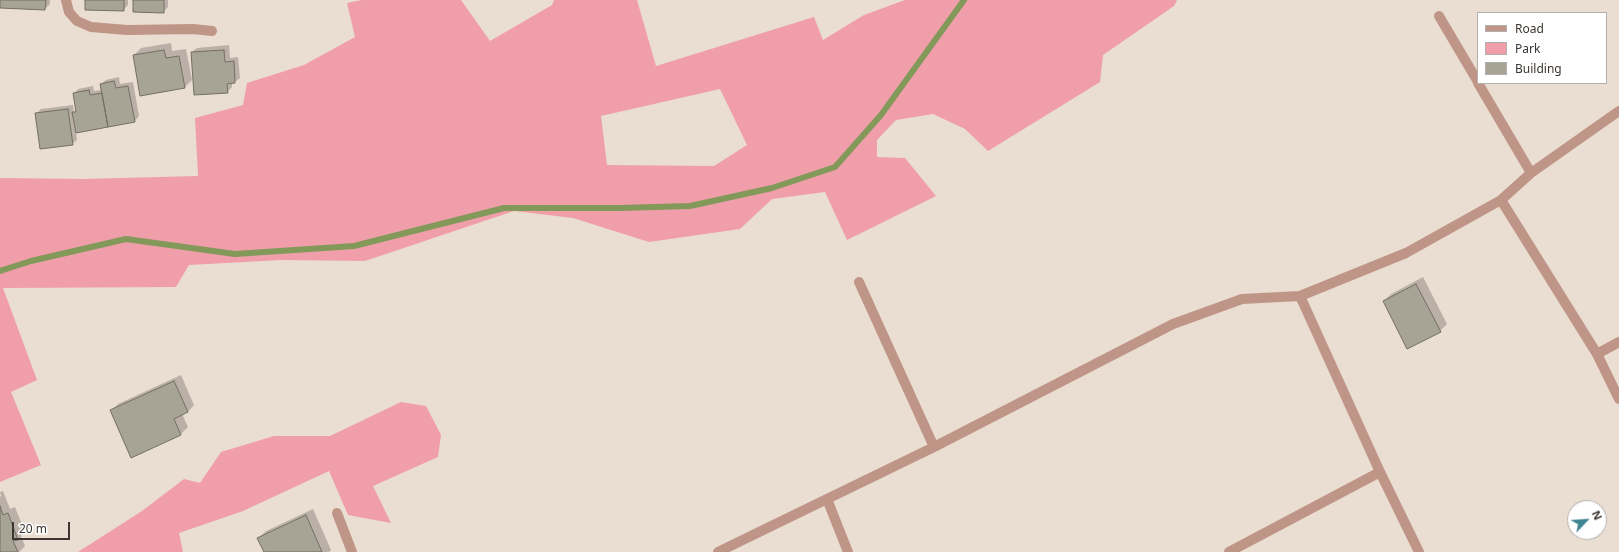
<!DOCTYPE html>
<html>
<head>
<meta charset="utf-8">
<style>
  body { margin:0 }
  #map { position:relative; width:1619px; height:552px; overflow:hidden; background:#eaddd1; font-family:"Noto Sans",sans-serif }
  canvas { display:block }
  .legend { position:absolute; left:1477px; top:12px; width:130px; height:72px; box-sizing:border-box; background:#fff; border:1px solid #b1afad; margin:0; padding:5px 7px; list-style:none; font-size:12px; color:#3b3631 }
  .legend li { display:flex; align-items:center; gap:8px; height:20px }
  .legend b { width:20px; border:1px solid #b1afad }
  .north { position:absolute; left:1567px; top:500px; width:40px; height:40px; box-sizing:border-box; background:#fff; border:1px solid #b1afad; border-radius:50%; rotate:65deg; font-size:11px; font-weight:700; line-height:16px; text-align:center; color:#3b3631 }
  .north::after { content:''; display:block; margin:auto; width:14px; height:18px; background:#3f8492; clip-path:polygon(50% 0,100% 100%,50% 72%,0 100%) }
  .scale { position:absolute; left:12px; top:522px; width:58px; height:18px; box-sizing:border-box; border:2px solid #3b3631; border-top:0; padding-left:5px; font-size:12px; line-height:14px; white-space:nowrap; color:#3b3631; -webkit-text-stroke:3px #fff; paint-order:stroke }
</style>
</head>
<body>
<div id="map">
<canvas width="1619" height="552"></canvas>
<ul class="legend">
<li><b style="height:5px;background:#bf9587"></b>Road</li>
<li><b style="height:11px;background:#f09eaa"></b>Park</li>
<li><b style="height:11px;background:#a7a395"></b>Building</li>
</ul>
<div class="north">N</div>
<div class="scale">20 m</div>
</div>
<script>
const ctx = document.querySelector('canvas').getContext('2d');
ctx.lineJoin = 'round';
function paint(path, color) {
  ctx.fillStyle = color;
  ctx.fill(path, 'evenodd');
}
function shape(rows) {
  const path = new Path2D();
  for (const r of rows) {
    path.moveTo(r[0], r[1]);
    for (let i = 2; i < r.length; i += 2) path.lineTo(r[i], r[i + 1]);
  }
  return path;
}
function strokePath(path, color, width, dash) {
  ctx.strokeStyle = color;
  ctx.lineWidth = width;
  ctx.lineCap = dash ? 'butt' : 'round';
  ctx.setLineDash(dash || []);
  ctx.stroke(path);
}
const green = shape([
  [362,0,461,0,490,41,552,5,554,0,637,0,656,66,814,17,823,40,864,15,905,0,1177,0,1174,6,1103,55,1100,82,988,151,965,129,933,114,896,120,877,140,877,157,905,158,936,196,847,240,825,192,772,199,740,229,649,242,573,218,514,211,365,261,281,260,189,265,176,287,3,288,37,380,11,392,41,465,0,482,0,178,83,179,198,176,195,118,243,105,247,83,304,65,355,37,347,3],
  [720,89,747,145,714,166,607,165,601,116],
  [401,402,426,406,441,435,438,457,373,486,391,523,348,515,329,471,243,511,179,533,183,552,78,552,142,511,184,479,200,483,221,452,274,436,330,436]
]);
const shadow = shape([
  [0,0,50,0,50,4,45,9,0,7],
  [86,0,128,0,128,5,123,10],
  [134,0,168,0,168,7,163,12],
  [171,43,172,51,186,49,192,80,185,87,134,55,141,48],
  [229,45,230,58,238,57,240,78,235,82,232,83,232,87,227,92,192,52,197,48],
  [119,77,120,84,133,82,139,116,135,121,76,132,77,140,72,144,36,114,41,109,73,105,74,112,77,109,74,94,78,89,93,86,94,91,102,90,101,84,106,80],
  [1423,277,1447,324,1440,331,1384,301,1391,294],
  [181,375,194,405,188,412,182,414,188,427,181,434,132,456,111,411,118,404],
  [3,491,10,509,15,507,25,532,21,536,25,546,19,552,0,552,0,497,1,496,0,492],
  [313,509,331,550,329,552,265,552,259,538,266,531]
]);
const stream = shape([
  [0,271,31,261,126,239,235,254,354,246,504,208,620,208,690,206,772,188,835,167,881,115,964,0]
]);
const building = shape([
  [0,0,46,0,45,10,0,8,0,0],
  [85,0,124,0,124,11,85,10,85,0],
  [133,0,164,0,164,13,133,12,133,0],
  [164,50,166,58,179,56,185,88,140,96,133,55,164,50],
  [224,50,225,62,234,61,235,83,227,84,228,93,194,95,191,52,224,50],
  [114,81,116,88,128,86,135,122,108,127,100,84,114,81],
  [89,90,90,95,102,93,108,127,76,133,72,112,76,112,73,93,89,90],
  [68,109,73,145,40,149,35,113,68,109],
  [1416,284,1441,332,1407,349,1383,301,1416,284],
  [174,381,188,412,174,419,181,435,131,458,110,410,174,381],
  [0,506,3,515,8,513,18,540,13,541,18,552,0,552,0,506],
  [306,515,322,552,264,552,257,538,306,515]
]);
const service = shape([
  [337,513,352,552]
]);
const minor = shape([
  [66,0,69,12,77,21,91,27,127,30,193,29,212,31],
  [1439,16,1478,82],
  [1478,83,1531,173],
  [1501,200,1597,354,1619,399],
  [859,282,934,447],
  [1300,296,1380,472,1419,552],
  [1597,354,1619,342],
  [827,499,848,552],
  [718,552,934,447,1173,324,1242,299,1300,296,1406,253,1501,200,1531,173,1619,111],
  [1229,552,1380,472]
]);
paint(green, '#f09eaa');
paint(shadow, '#0003');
strokePath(stream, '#83995a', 6);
paint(building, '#a7a395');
strokePath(building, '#726f61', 1);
strokePath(service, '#bf9587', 10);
strokePath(minor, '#bf9587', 10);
</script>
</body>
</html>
